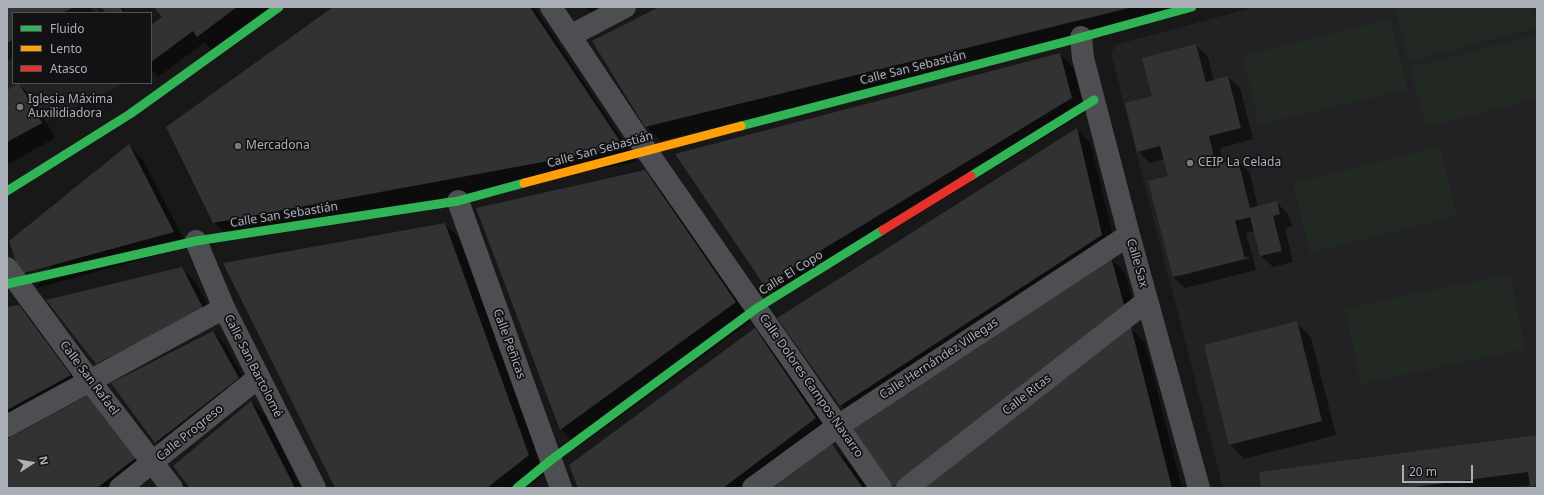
<!DOCTYPE html>
<html>
<head>
<meta charset="utf-8">
<style>
  body { margin:0 }
  #map { position:relative; width:1544px; height:495px; overflow:hidden; background:#181818; font-family:"Noto Sans",sans-serif }
  canvas { display:block }
  .frame { position:absolute; inset:0; border:8px solid #abafb7; pointer-events:none }
  .legend { position:absolute; left:12px; top:12px; width:140px; height:72px; box-sizing:border-box; background:#121214; border:1px solid #4f5155; margin:0; padding:5px 7px; list-style:none; font-size:12px; color:#abafb7 }
  .legend li { display:flex; align-items:center; gap:8px; height:20px }
  .legend b { width:20px; border:1px solid #4f5155 }
  .north { position:absolute; left:12px; top:443px; width:40px; height:40px; -webkit-text-stroke:3px #121214; paint-order:stroke; rotate:78deg; font-size:11px; font-weight:700; line-height:16px; text-align:center; color:#abafb7 }
  .north::after { content:''; display:block; margin:auto; width:14px; height:18px; background:#abafb7; clip-path:polygon(50% 0,100% 100%,50% 72%,0 100%) }
  .scale { position:absolute; left:1402px; top:465px; width:71px; height:18px; box-sizing:border-box; border:2px solid #abafb7; border-top:0; padding-left:5px; font-size:12px; line-height:14px; white-space:nowrap; color:#abafb7; -webkit-text-stroke:3px #121214; paint-order:stroke }
</style>
</head>
<body>
<div id="map">
<canvas width="1544" height="495"></canvas>
<div class="frame"></div>
<ul class="legend">
<li><b style="height:5px;background:#30b455"></b>Fluido</li>
<li><b style="height:5px;background:#ff9f0a"></b>Lento</li>
<li><b style="height:5px;background:#e5322d"></b>Atasco</li>
</ul>
<div class="north">N</div>
<div class="scale">20 m</div>
</div>
<script>
const ctx = document.querySelector('canvas').getContext('2d');
ctx.lineJoin = 'round';
function paint(path, color) {
  ctx.fillStyle = color;
  ctx.fill(path, 'evenodd');
}
function shape(rows) {
  const path = new Path2D();
  for (const r of rows) {
    path.moveTo(r[0], r[1]);
    for (let i = 2; i < r.length; i += 2) path.lineTo(r[i], r[i + 1]);
  }
  return path;
}
function strokePath(path, color, width, dash) {
  ctx.strokeStyle = color;
  ctx.lineWidth = width;
  ctx.lineCap = dash ? 'butt' : 'round';
  ctx.setLineDash(dash || []);
  ctx.stroke(path);
}
function drawText(font, color, halo, rows, align = 'center') {
  ctx.font = font + ' "Noto Sans",sans-serif';
  ctx.lineWidth = 3.5;
  ctx.setLineDash([]);
  ctx.textBaseline = 'middle';
  ctx.strokeStyle = halo;
  ctx.fillStyle = color;
  for (const [text, x, y, turn = 0] of rows) {
    ctx.save();
    ctx.translate(x, y);
    ctx.rotate((+turn || 0) * Math.PI / 180);
    ctx.textAlign = isNaN(turn) ? turn : align;
    if (halo) ctx.strokeText(text, 0, 0);
    ctx.fillText(text, 0, 0);
    ctx.restore();
  }
}
const built = shape([
  [7,7,96,7,100,13,13,13,13,83,125,83,42,123,19,83,7,90],
  [1255,7,1537,7,1537,488,1223,488,1111,54,1115,45]
]);
const green = shape([
  [1395,7,1532,7,1537,28,1409,61],
  [1390,19,1408,89,1259,125,1242,56],
  [1537,35,1537,99,1426,127,1410,67],
  [1440,146,1457,216,1310,253,1293,183],
  [1510,274,1525,349,1361,384,1345,308]
]);
const shadow = shape([
  [7,7,91,7,94,13,13,13,13,57,7,61],
  [103,7,122,7,126,13,107,13],
  [155,7,270,7,212,51,204,43,158,77,151,70,151,26,163,17],
  [335,7,534,7,637,162,229,237,214,222],
  [586,7,605,7,592,13],
  [662,7,1204,7,661,141,646,126],
  [1196,45,1208,57,1214,81,1228,77,1240,88,1253,139,1220,148,1224,164,1238,161,1250,173,1258,207,1276,202,1288,214,1292,226,1285,228,1293,262,1273,267,1261,256,1255,231,1246,233,1256,270,1185,288,1173,277,1169,177,1165,159,1150,163,1138,151,1153,97],
  [1249,256,1250,258,1180,276,1180,274],
  [1060,54,1074,69,1086,112,779,299,765,284],
  [19,84,34,99,55,138,7,165,7,91],
  [1077,130,1091,144,1116,249,855,419,841,405],
  [129,146,143,160,188,247,36,288],
  [644,171,662,189,752,320,578,447,561,429],
  [445,224,463,242,546,473,527,488,336,488],
  [1111,259,1125,273,1138,320,1101,349,1131,329,1145,343,1182,488,895,488,852,429],
  [182,268,196,283,217,324,111,377,96,363],
  [18,306,36,324,88,393,7,437,7,308],
  [1297,323,1311,337,1336,435,1244,459,1230,444],
  [755,330,773,347,833,436,764,488,579,488],
  [213,332,225,344,250,390,168,454,156,442],
  [87,396,154,476,138,488,7,488,7,440],
  [251,402,266,416,301,488,191,488],
  [1537,436,1537,488,1533,488,1531,485,1507,488,1262,488],
  [832,445,849,463,867,488,774,488]
]);
const building = shape([
  [7,7,74,7,63,13,13,13,13,40,7,43],
  [101,7,120,7,124,13,106,13],
  [154,7,237,7,197,37,193,31,151,62,151,25,162,17],
  [333,7,530,7,624,147,213,223,166,127],
  [659,7,1129,7,1129,8,645,127,592,41],
  [1196,44,1206,82,1228,76,1241,128,1209,136,1216,165,1238,160,1250,208,1277,201,1280,214,1273,216,1282,251,1260,256,1250,217,1235,221,1245,259,1173,277,1148,181,1168,176,1160,146,1137,152,1125,103,1152,96,1142,58],
  [1060,53,1072,98,764,285,675,154],
  [19,83,42,123,7,142,7,90],
  [1077,128,1102,235,840,406,777,318],
  [129,144,174,232,20,274,9,241],
  [645,170,736,302,560,430,476,208],
  [445,223,529,455,487,488,335,488,223,263],
  [1111,257,1124,305,894,488,850,429],
  [182,267,204,310,96,364,46,300],
  [19,305,71,375,7,410,7,307],
  [1297,321,1322,421,1229,445,1204,345],
  [1131,327,1172,488,924,488],
  [755,328,816,418,723,488,578,488,569,465],
  [213,331,239,378,155,443,111,383],
  [88,395,137,457,97,488,7,488,7,439],
  [251,401,295,488,190,488,173,466],
  [1537,435,1537,486,1530,487,1528,472,1407,488,1261,488,1259,472],
  [832,444,863,488,772,488]
]);
const street = shape([
  [551,7,646,150,881,488],
  [570,36,625,7],
  [1081,37,1083,58,1129,235,1199,488],
  [458,201,561,488],
  [196,241,224,308,315,488],
  [7,268,90,381,172,488],
  [7,426,224,308],
  [120,488,259,377],
  [753,488,838,426,1129,235],
  [907,488,1147,301]
]);
const fast = shape([
  [741,126,1064,42,1192,7],
  [971,176,1094,100],
  [7,191,130,114,279,7],
  [7,284,196,241,458,201,524,183],
  [517,488,551,460,757,308,883,230]
]);
const slow = shape([
  [524,183,741,126]
]);
const jam = shape([
  [883,230,971,176]
]);
const markers = [
  [20,107,4,"#787a7f"],
  [238,146,4,"#787a7f"],
  [1190,163,4,"#787a7f"]
];
const streetNames = [
  ["Calle San Sebastián",913,68,-14],
  ["Calle San Sebastián",600,150,-15],
  ["Calle San Sebastián",284,215,-9],
  ["Calle Sax",1137,263,74],
  ["Calle El Copo",791,273,-32],
  ["Calle Peñicas",509,344,70],
  ["Calle Hernández Villegas",939,359,-33],
  ["Calle San Bartolomé",253,366,63],
  ["Calle San Rafael",89,378,53],
  ["Calle Dolores Campos Navarro",811,386,55],
  ["Calle Ritas",1027,395,-38],
  ["Calle Progreso",190,433,-39]
];
const poiNames = [
  ["Iglesia Máxima",28,100],
  ["Auxilidiadora",28,114],
  ["Mercadona",246,146],
  ["CEIP La Celada",1198,163]
];
paint(built, '#222224');
paint(green, '#222822');
paint(shadow, '#0007');
paint(building, '#323233');
strokePath(street, '#4d4e51', 22);
strokePath(fast, '#30b455', 9);
strokePath(slow, '#ff9f0a', 9);
strokePath(jam, '#e5322d', 9);
for (const [x, y, r, color] of markers) {
  const dot = new Path2D();
  dot.arc(x, y, r, 0, 2 * Math.PI);
  ctx.fillStyle = color;
  ctx.fill(dot);
  strokePath(dot, '#121214', 1.5);
}
drawText('12px', '#abafb7', '#121214', streetNames);
drawText('12px', '#abafb7', '#121214', poiNames, 'left');
</script>
</body>
</html>
